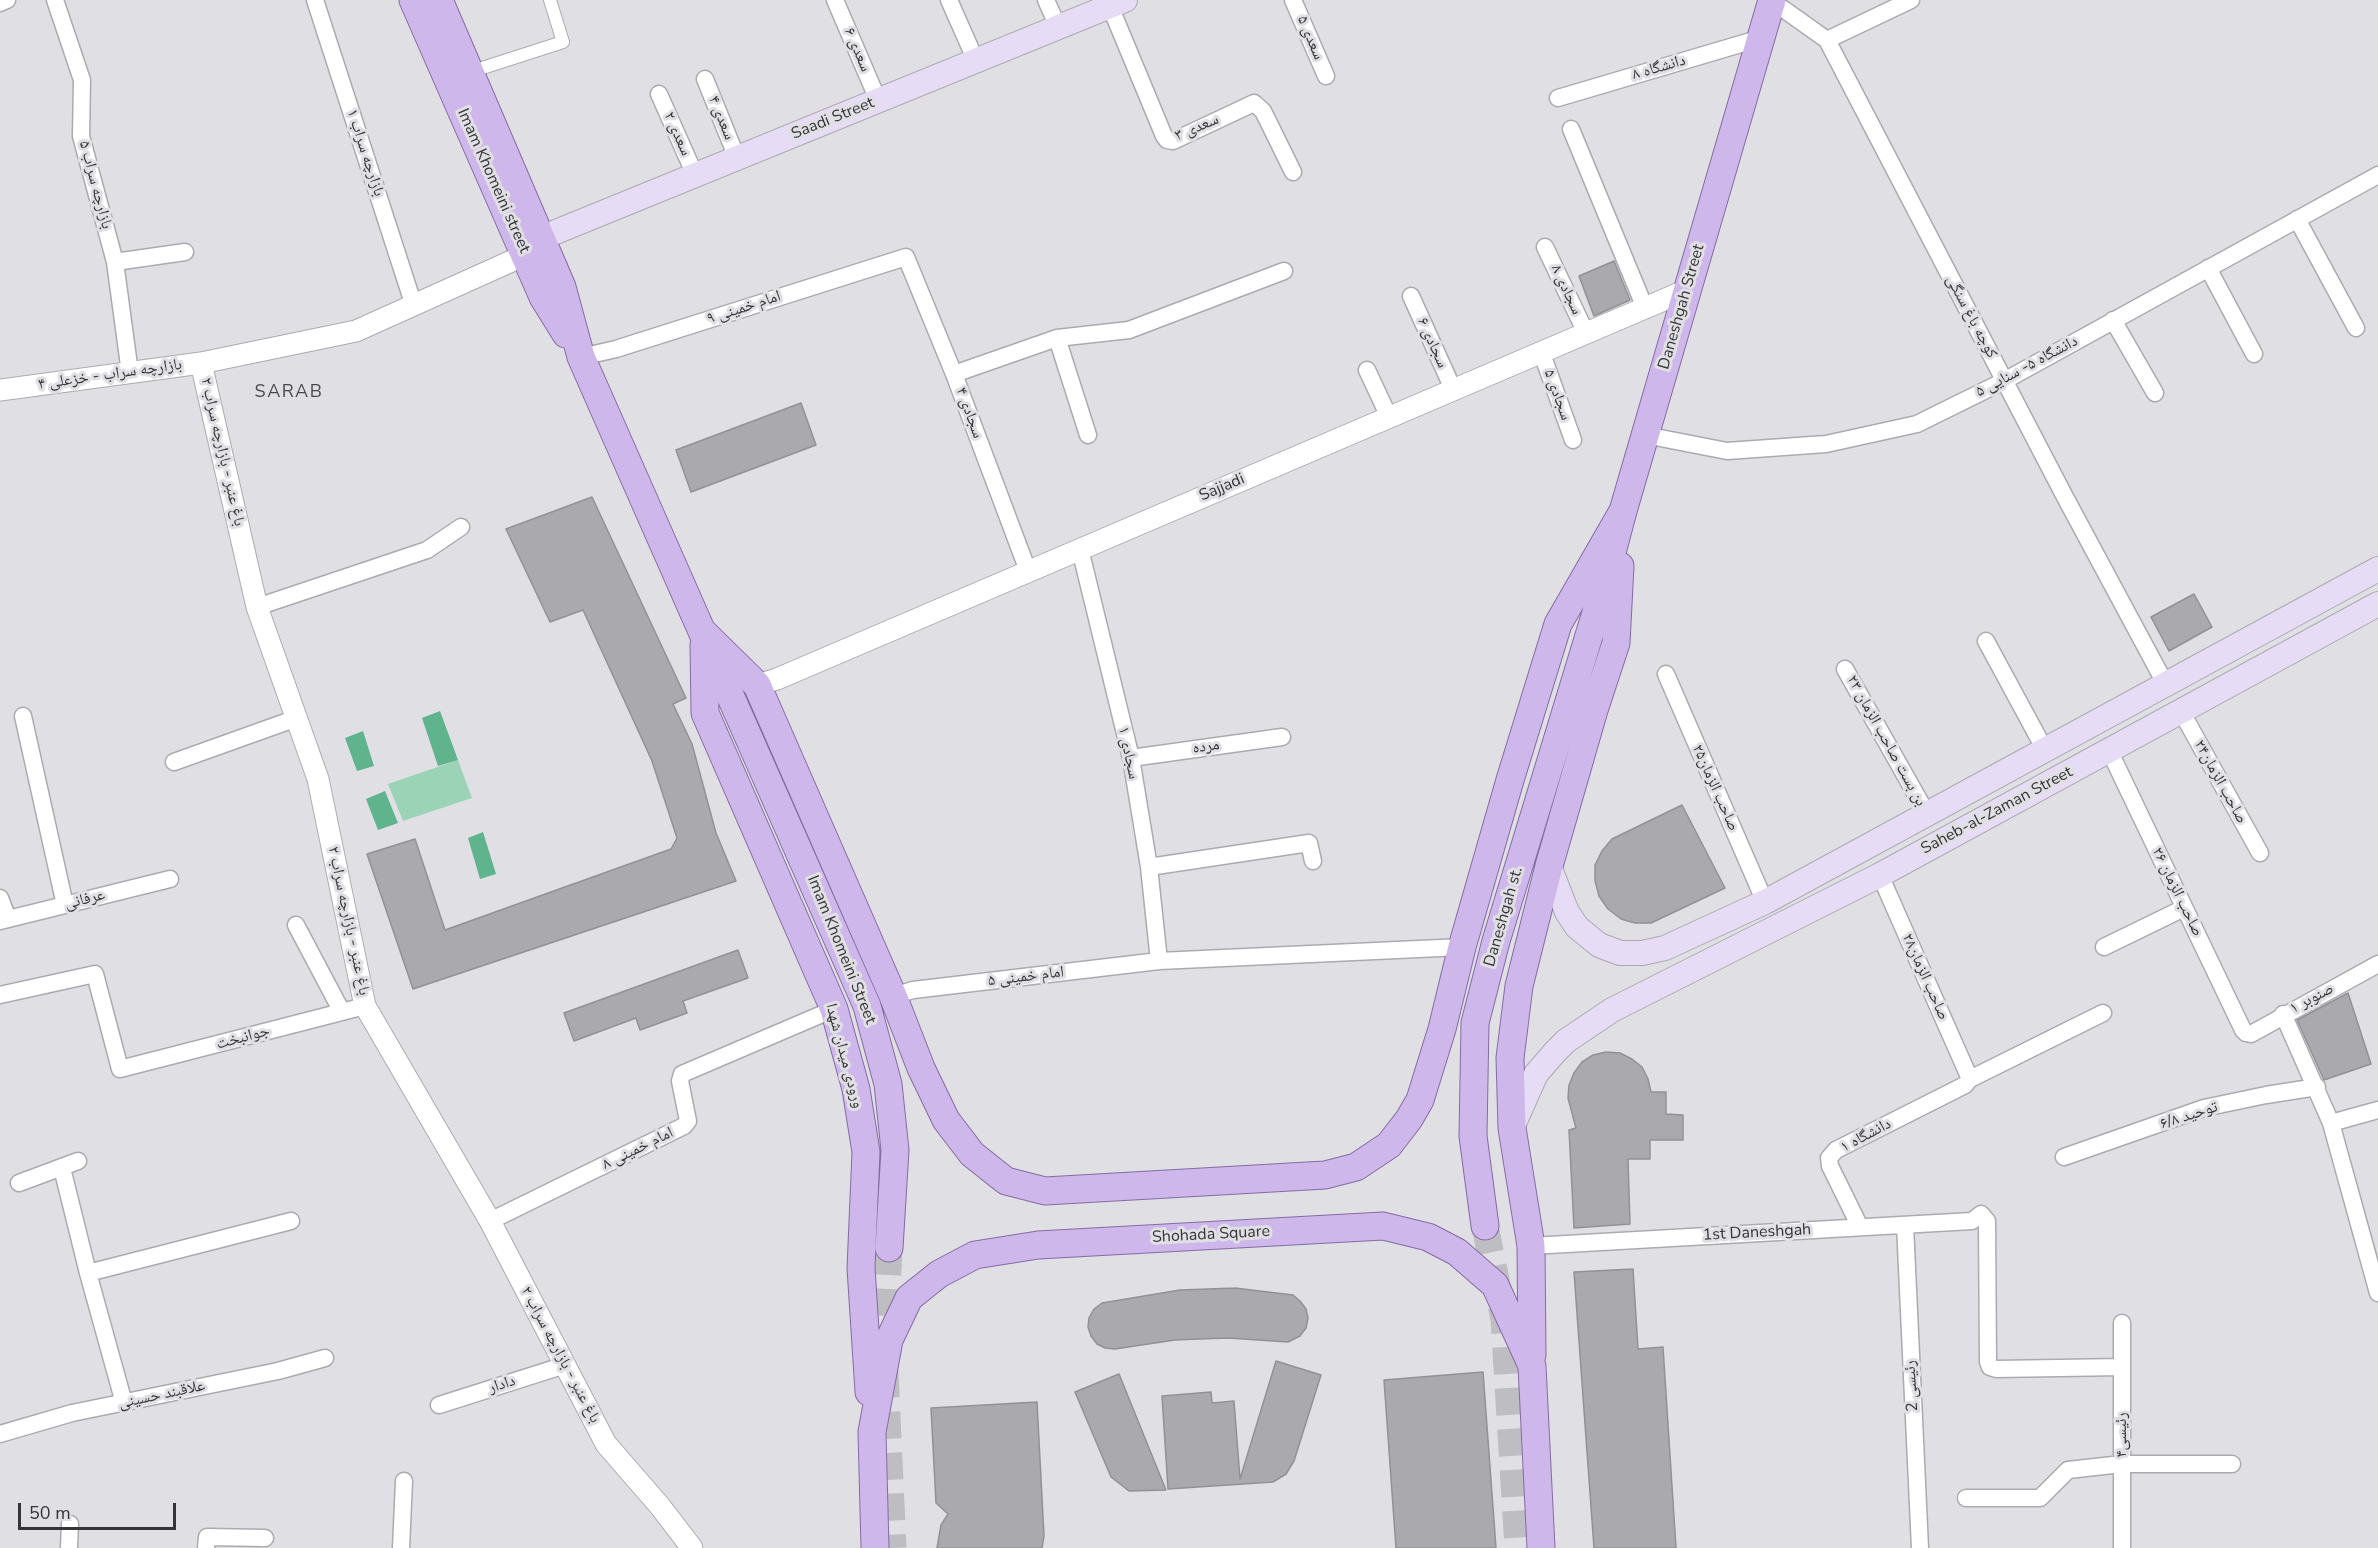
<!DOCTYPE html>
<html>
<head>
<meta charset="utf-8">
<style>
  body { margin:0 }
  #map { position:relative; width:2378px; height:1548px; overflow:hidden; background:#e0dfe4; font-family:"Nunito Sans",sans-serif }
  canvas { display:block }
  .scale { position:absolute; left:18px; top:1503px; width:158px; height:27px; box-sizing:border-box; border:3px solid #353436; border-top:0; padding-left:8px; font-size:18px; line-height:21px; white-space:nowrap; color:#353436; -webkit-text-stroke:4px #e0dfe4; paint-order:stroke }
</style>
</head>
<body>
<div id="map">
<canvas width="2378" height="1548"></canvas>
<div class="scale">50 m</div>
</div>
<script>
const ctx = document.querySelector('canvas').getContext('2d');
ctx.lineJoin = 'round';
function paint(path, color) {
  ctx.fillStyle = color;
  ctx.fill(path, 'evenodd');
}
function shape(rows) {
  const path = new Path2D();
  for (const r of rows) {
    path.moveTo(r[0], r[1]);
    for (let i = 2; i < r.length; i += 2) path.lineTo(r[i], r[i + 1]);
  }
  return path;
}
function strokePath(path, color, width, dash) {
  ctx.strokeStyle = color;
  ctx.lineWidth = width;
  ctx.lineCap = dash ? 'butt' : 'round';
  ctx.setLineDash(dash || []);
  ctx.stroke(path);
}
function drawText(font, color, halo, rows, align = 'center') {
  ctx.font = font + ' "Nunito Sans","Noto Naskh Arabic",sans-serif';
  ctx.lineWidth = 6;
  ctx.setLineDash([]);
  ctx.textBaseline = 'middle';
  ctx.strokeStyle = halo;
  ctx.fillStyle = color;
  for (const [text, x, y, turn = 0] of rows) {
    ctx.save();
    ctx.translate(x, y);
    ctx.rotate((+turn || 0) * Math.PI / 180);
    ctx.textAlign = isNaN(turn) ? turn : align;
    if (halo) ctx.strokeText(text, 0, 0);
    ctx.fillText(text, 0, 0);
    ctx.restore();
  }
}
const green = shape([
  [458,760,472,798,403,821,388,784]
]);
const forest = shape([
  [440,711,458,760,438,766,422,718],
  [363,731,374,766,357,771,345,738],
  [385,791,398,823,378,830,366,799],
  [483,832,496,874,480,879,468,838]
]);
const building = shape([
  [1614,261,1630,300,1594,316,1579,276,1614,261],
  [801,403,816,445,691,492,676,450,801,403],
  [592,497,686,698,673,704,692,744,716,833,736,881,413,989,367,854,415,839,445,930,671,849,677,838,652,761,583,610,550,622,506,529,592,497],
  [2194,594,2212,627,2169,651,2151,617,2194,594],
  [1682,805,1725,888,1651,923,1635,923,1621,919,1608,909,1599,896,1595,881,1595,865,1602,851,1612,839,1682,805],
  [738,950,748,978,683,1001,687,1013,640,1030,636,1018,574,1041,564,1013,738,950],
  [2348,993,2371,1064,2324,1080,2297,1020,2348,993],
  [1606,1052,1620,1053,1632,1059,1642,1067,1648,1079,1651,1092,1666,1092,1666,1114,1683,1115,1683,1140,1650,1140,1650,1159,1628,1159,1630,1224,1574,1228,1569,1130,1576,1128,1568,1098,1569,1085,1574,1073,1582,1062,1593,1055,1606,1052],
  [1633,1269,1638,1349,1663,1347,1676,1548,1594,1548,1574,1272,1633,1269],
  [1235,1288,1293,1295,1300,1301,1306,1309,1308,1318,1306,1328,1300,1336,1288,1342,1228,1338,1199,1339,1175,1340,1115,1349,1105,1348,1097,1344,1091,1336,1088,1327,1089,1318,1094,1309,1102,1303,1180,1290,1235,1288],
  [1276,1361,1321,1375,1294,1461,1286,1474,1273,1482,1168,1489,1162,1396,1211,1392,1212,1403,1234,1401,1240,1479,1276,1361],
  [1483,1372,1496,1548,1396,1548,1384,1380,1483,1372],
  [1119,1374,1166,1490,1129,1491,1111,1477,1075,1392,1119,1374],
  [1037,1402,1044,1536,1042,1548,937,1548,941,1525,948,1514,936,1503,931,1408,1037,1402]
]);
const primaryTunnel = shape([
  [1485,1226,1504,1319,1518,1548],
  [889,1248,884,1350,893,1548]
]);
const pedestrian = shape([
  [470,72,563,42,550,0]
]);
const minor = shape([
  [55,0,82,80,81,136,115,262,130,373],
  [315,0,414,306],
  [835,0,878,100],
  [949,0,976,61],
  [1046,0,1058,27],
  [1293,0,1326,76],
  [1772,1,1827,40,2065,497,2166,685],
  [0,3,7,0],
  [1110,6,1164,136,1167,140,1173,141,1254,103,1263,111,1293,172],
  [1827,40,1911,0],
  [705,79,737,158],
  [659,94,695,175],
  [1558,98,1761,38],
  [1571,129,1645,308],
  [2297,219,2356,328],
  [1545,247,1586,333],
  [115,262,185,252],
  [2208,268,2254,354],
  [1411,296,1453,389],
  [2113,320,2155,393],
  [1057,338,1088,435],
  [1541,351,1573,440],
  [581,357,616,349,906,257,954,374,1028,571],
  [1367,370,1389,417],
  [954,374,1057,338,1129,330,1284,271],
  [1645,435,1727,451,1826,444,1917,424,2004,381,2378,175],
  [1080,549,1131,758,1149,867,1159,961],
  [257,607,427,550,461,527],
  [1986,641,2045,750],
  [1845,669,1927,814],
  [1666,674,1765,902],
  [2181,711,2260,853],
  [23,716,65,905],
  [2109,750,2243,1030,2246,1033,2251,1034,2378,964],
  [1131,758,1282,737],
  [174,762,297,718],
  [1149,867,1309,843,1313,861],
  [1880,875,1970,1079],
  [0,898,8,919],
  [0,921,170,879],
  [296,925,342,1012],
  [2104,947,2184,908],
  [0,995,95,974,120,1069,365,1006],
  [893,996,913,990,1159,961,1462,947],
  [2283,1014,2331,1123,2378,1293],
  [2331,1123,2378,1110],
  [2064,1157,2204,1108,2266,1095,2317,1087],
  [62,1168,88,1273,124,1403],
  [19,1183,78,1161],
  [490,1221,684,1126,688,1121,680,1081,682,1074,834,1009],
  [1905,1225,1920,1548],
  [1860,1227,1830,1166,1829,1158,1836,1150,1965,1085,1970,1079,2103,1013],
  [1531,1246,1972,1221,1981,1214,1987,1221,1988,1362,1990,1367,1996,1369,2122,1367],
  [88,1273,291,1221],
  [439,1405,565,1365],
  [0,1434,72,1413,278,1371,325,1358],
  [1966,1498,2040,1498,2068,1470,2122,1464,2232,1464],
  [69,1548,70,1524],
  [206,1548,207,1537,265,1538],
  [401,1548,404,1481],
  [2122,1548,2122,1323]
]);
const tertiary = shape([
  [201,363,257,607,318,779,365,1006,490,1221,606,1444,659,1505,692,1548],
  [0,390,201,363,356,331,525,255],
  [757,685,777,679,1687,290]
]);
const secondary = shape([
  [541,238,1125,0],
  [1549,866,1567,912,1577,927,1599,945,1620,953,1642,953,1665,948,1765,902,2378,569],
  [1512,1128,1536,1074,1555,1052,1566,1041,1612,1010,1880,875,2378,604]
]);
const primary = shape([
  [413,0,543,297,566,334],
  [439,0,562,287,581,357,867,1006,888,1084,895,1150,889,1248],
  [703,632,757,685,893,996,921,1068,946,1120,972,1154,1006,1181,1045,1191,1325,1175,1356,1167,1389,1145,1409,1119,1420,1100,1442,1029,1462,947,1510,780,1558,624,1623,511],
  [704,645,705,713,834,1009,856,1089,866,1152,861,1268,869,1392],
  [1485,1226,1473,1136,1475,1023,1496,941,1595,616,1623,511,1772,0],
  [1532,1355,1531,1246,1512,1128,1510,1058,1519,986,1549,866,1594,710,1616,643,1620,566],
  [875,1548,872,1432,889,1340,909,1298,939,1274,975,1255,1038,1245,1383,1226,1428,1237,1457,1252,1495,1285,1532,1366,1541,1548]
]);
const streetNames = [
  ["سعدی ۵",1310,38,67],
  ["سعدی ۶",857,50,67],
  ["دانشگاه ۸",1659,68,-16],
  ["سعدی ۴",721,118,68],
  ["Saadi Street",833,119,-22],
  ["سعدی ۳",1197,128,-23],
  ["سعدی ۲",677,134,66],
  ["بازارچه سراب ۱",365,153,72],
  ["Imam Khomeini street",493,181,66],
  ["بازارچه سراب ۵",95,185,75],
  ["سجادی ۸",1566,290,65],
  ["Daneshgah Street",1682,307,-74],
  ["امام خمینی ۹",744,308,-18],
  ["کوچه باغ سنگی",1971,317,62],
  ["سجادی ۶",1432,343,66],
  ["دانشگاه ۵- سنایی ۵",2027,367,-28],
  ["بازارچه سراب - خزعلی ۴",110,375,-8],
  ["سجادی ۵",1557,395,70],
  ["سجادی ۴",969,413,70],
  ["باغ عنبر - بازارچه سراب ۲",222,452,77],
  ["Sajjadi",1222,488,-23],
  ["بن بست صاحب الزمان ۲۳",1886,741,61],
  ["مرده",1206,747,-8],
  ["سجادی ۱",1128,753,78],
  ["صاحب الزمان۲۴",2220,782,61],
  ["صاحب الزمان۲۵",1715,788,66],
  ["Saheb-al-Zaman Street",1997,811,-28],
  ["صاحب الزمان ۲۶",2177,892,64],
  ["عرفانی",85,900,-14],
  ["Daneshgah st.",1504,917,-74],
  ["باغ عنبر - بازارچه سراب ۲",348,921,78],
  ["Imam Khomeini Street",841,950,68],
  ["امام خمینی ۵",1026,977,-7],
  ["صاحب الزمان۲۸",1925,977,66],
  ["صنوبر ۱",2312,999,-28],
  ["جوانبخت",243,1038,-15],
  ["ورودی میدان شهدا",844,1056,75],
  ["توحید ۶/۸",2189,1116,-18],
  ["دانشگاه ۱",1866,1136,-28],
  ["امام خمینی ۸",638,1149,-26],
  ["1st Daneshgah",1757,1233,-3],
  ["Shohada Square",1211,1235,-3],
  ["باغ عنبر - بازارچه سراب ۲",560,1355,62],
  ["دادار",502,1385,-18],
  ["رئیسی 2",1912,1386,-93],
  ["علاقبند حسینی",162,1395,-12],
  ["رئیسی۴",2122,1435,-90]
];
const neighbourhoodNames = [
  ["SARAB",289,393]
];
paint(green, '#9bd3b6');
paint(forest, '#60b48d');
paint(building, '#aaa9ad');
strokePath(building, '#929195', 1.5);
strokePath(primaryTunnel, '#bebdc1', 27, [27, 14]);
strokePath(pedestrian, '#acaaaf', 14);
strokePath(minor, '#acaaaf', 19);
strokePath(tertiary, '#acaaaf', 23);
strokePath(secondary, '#acaaaf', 26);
strokePath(primary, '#846ba3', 29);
strokePath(pedestrian, '#fff', 12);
strokePath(minor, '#fff', 16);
strokePath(tertiary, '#fff', 21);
strokePath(secondary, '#e7dcf5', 24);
strokePath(primary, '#ceb8eb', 27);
drawText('16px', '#353436', '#e0dfe4', streetNames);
ctx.letterSpacing = '1.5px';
drawText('18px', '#4a484c', '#e0dfe4', neighbourhoodNames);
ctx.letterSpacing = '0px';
</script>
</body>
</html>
